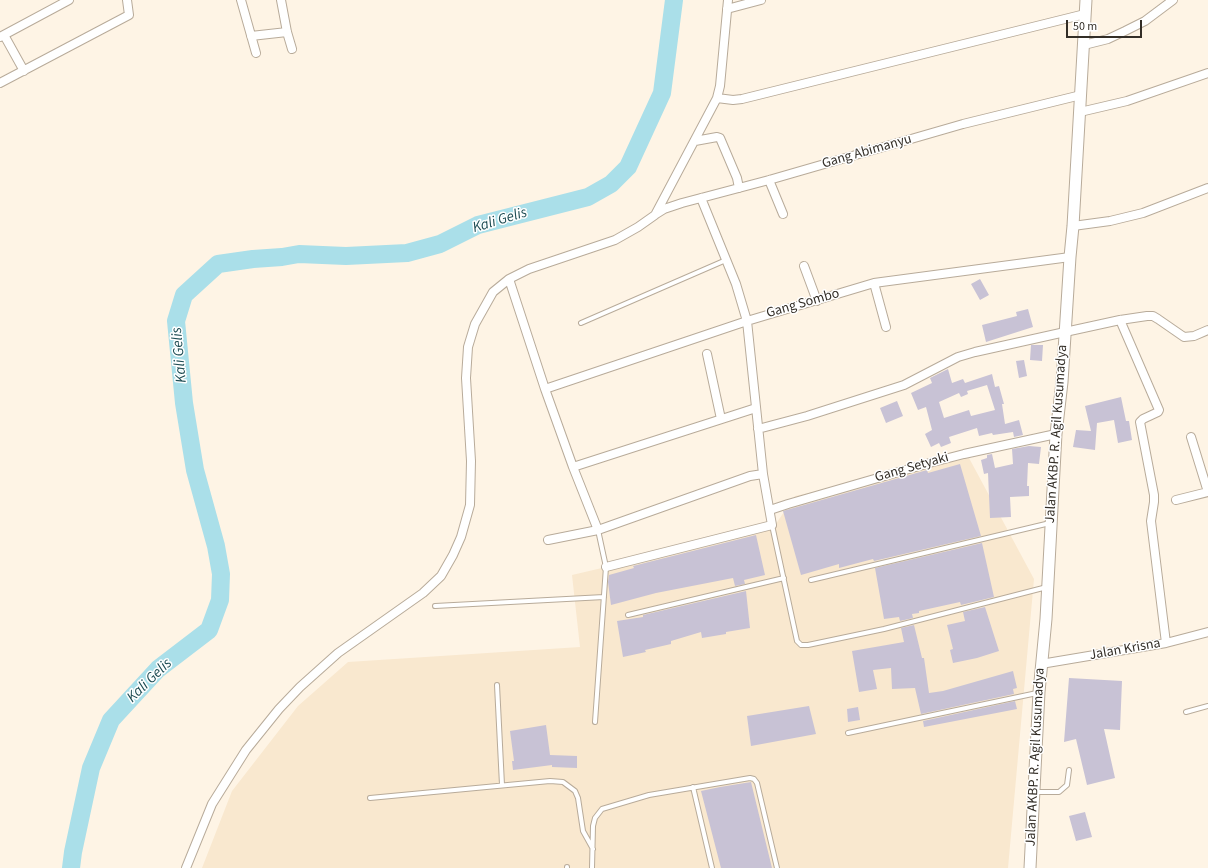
<!DOCTYPE html>
<html>
<head>
<meta charset="utf-8">
<style>
  body { margin:0 }
  #map { position:relative; width:1208px; height:868px; overflow:hidden; background:#fef4e5; font-family:"Source Sans 3",sans-serif }
  canvas { display:block }
  .scale { position:absolute; left:1066px; top:20px; width:76px; height:18px; box-sizing:border-box; border:2px solid #332e27; border-top:0; padding-left:5px; font-size:12px; line-height:14px; white-space:nowrap; color:#332e27; -webkit-text-stroke:3px #fff; paint-order:stroke }
</style>
</head>
<body>
<div id="map">
<canvas width="1208" height="868"></canvas>
<div class="scale">50 m</div>
</div>
<script>
const ctx = document.querySelector('canvas').getContext('2d');
ctx.lineJoin = 'round';
function paint(path, color) {
  ctx.fillStyle = color;
  ctx.fill(path, 'evenodd');
}
function shape(rows) {
  const path = new Path2D();
  for (const r of rows) {
    path.moveTo(r[0], r[1]);
    for (let i = 2; i < r.length; i += 2) path.lineTo(r[i], r[i + 1]);
  }
  return path;
}
function strokePath(path, color, width, dash) {
  ctx.strokeStyle = color;
  ctx.lineWidth = width;
  ctx.lineCap = dash ? 'butt' : 'round';
  ctx.setLineDash(dash || []);
  ctx.stroke(path);
}
function drawText(font, color, halo, rows, align = 'center') {
  ctx.font = font + ' "Source Sans 3",sans-serif';
  ctx.lineWidth = 3;
  ctx.setLineDash([]);
  ctx.textBaseline = 'middle';
  ctx.strokeStyle = halo;
  ctx.fillStyle = color;
  for (const [text, x, y, turn = 0] of rows) {
    ctx.save();
    ctx.translate(x, y);
    ctx.rotate((+turn || 0) * Math.PI / 180);
    ctx.textAlign = isNaN(turn) ? turn : align;
    if (halo) ctx.strokeText(text, 0, 0);
    ctx.fillText(text, 0, 0);
    ctx.restore();
  }
}
const built = shape([
  [969,458,1034,579,1008,868,202,868,232,791,298,706,348,662,580,647,572,575,773,528,795,496]
]);
const river = shape([
  [71,868,73,852,91,768,111,720,158,669,209,630,220,600,221,574,216,546,195,470,184,403,176,321,184,295,218,264,253,259,282,257,299,254,346,256,407,253,440,244,478,225,588,197,611,184,628,167,662,93,674,0]
]);
const building = shape([
  [980,279,989,295,980,300,971,284],
  [1028,309,1033,327,986,342,982,325,1017,316,1016,312],
  [1031,345,1043,345,1042,361,1030,360],
  [1024,360,1027,376,1019,378,1016,361],
  [948,369,952,383,963,379,965,383,992,374,995,387,999,386,1004,404,1002,404,1005,424,1019,420,1023,435,1014,437,1013,432,993,435,992,433,979,436,977,428,949,437,951,443,941,447,939,443,931,447,925,434,932,430,926,407,918,410,911,393,932,383,930,378],
  [987,385,995,410,971,416,969,410,944,418,939,402,959,393,961,397,968,394,967,391],
  [1121,397,1126,421,1129,421,1132,440,1118,443,1114,420,1097,423,1095,450,1073,447,1076,430,1091,431,1085,406],
  [897,401,903,416,886,423,880,408],
  [1029,446,1041,447,1039,464,1028,463,1027,486,1029,486,1029,496,1010,497,1011,517,990,518,988,473,984,474,981,460,987,458,987,455,992,454,995,468,1013,464,1012,449],
  [960,464,981,536,874,561,873,559,839,568,839,564,801,575,783,511,927,470,928,473],
  [756,535,765,575,744,580,745,584,735,586,733,578,656,593,611,605,608,582,609,575,634,568,633,566],
  [982,543,994,597,961,605,960,602,919,611,919,613,912,614,913,618,900,621,899,617,884,619,875,568],
  [746,591,750,628,726,632,726,634,702,638,701,632,671,641,671,644,645,650,646,652,623,657,617,621,643,617,643,615],
  [985,607,999,651,977,658,953,663,950,650,953,649,947,625,965,621,963,612],
  [914,625,922,658,924,658,929,693,943,691,1013,671,1017,688,1013,689,1014,694,921,714,915,688,892,689,891,668,873,670,877,689,859,692,852,651,904,642,901,628],
  [1069,678,1122,681,1120,730,1104,729,1115,778,1087,785,1076,739,1064,742],
  [1015,701,1017,709,924,727,923,721],
  [809,706,816,734,751,746,747,716],
  [858,707,860,720,848,722,847,709],
  [546,725,550,755,577,756,577,768,552,767,552,765,513,770,512,761,514,761,510,731],
  [751,782,772,868,721,868,701,791,720,787],
  [1085,812,1092,837,1076,841,1069,816]
]);
const service = shape([
  [581,323,726,260],
  [772,525,797,641,801,645,808,645,884,629,1047,587],
  [811,580,1050,523],
  [435,606,604,597],
  [628,615,784,578],
  [497,685,502,785],
  [1186,712,1208,706],
  [595,722,606,567,598,530],
  [848,733,1037,693],
  [693,787,712,868],
  [1035,792,1059,792,1067,785,1069,770],
  [370,798,550,781,563,782,575,791,578,798,583,831,593,849],
  [567,868,567,867],
  [592,868,593,826,595,818,602,809,649,795,750,778,754,779,757,783,777,868]
]);
const minor = shape([
  [241,0,256,53],
  [281,0,287,32,292,49],
  [727,9,761,0],
  [4,35,24,71],
  [251,36,287,32],
  [0,37,69,0],
  [1084,45,1108,39,1125,31,1145,21,1173,0],
  [0,83,129,15,127,0],
  [717,98,733,100,742,99,1085,14],
  [1080,112,1127,101,1208,73],
  [695,141,717,137,720,138,737,178,739,188],
  [769,180,783,214],
  [701,198,736,284,747,321,763,474],
  [656,214,664,209,682,203,769,180,963,124,1081,95],
  [1073,226,1110,221,1143,213,1208,188],
  [804,266,817,301],
  [509,279,545,389,573,467,598,530,750,476,763,474,772,525,606,567],
  [874,283,886,327],
  [1120,320,1159,410,1158,412,1143,419,1140,422,1154,495,1154,502,1151,521,1166,643],
  [707,354,721,419],
  [545,389,747,321,874,283,1070,257],
  [758,429,807,416,904,385,958,357,975,352,1065,332,1120,320,1147,316,1153,316,1158,319,1184,337,1194,336,1208,330],
  [1191,437,1208,492],
  [573,467,756,408],
  [1176,500,1208,492],
  [770,510,788,504,933,462,964,454,1056,434],
  [548,540,598,530],
  [1041,664,1166,643,1208,632],
  [186,868,212,804,246,750,279,709,300,687,338,653,423,593,441,576,453,555,461,537,470,505,471,461,466,378,468,347,475,324,493,292,509,279,529,269,615,240,638,227,655,215,717,98,720,86,728,0]
]);
const secondary = shape([
  [1030,868,1039,692,1046,619,1056,434,1062,382,1070,257,1073,226,1086,0]
]);
const streetNames = [
  ["Gang Abimanyu",867,152,-16],
  ["Gang Sombo",803,304,-16],
  ["Jalan AKBP. R. Agil Kusumadya",1057,434,-86],
  ["Gang Setyaki",912,468,-16],
  ["Jalan Krisna",1125,650,-10],
  ["Jalan AKBP. R. Agil Kusumadya",1036,757,-87]
];
const waterNames = [
  ["Kali Gelis",500,221,-17],
  ["Kali Gelis",180,355,-95],
  ["Kali Gelis",150,681,-44]
];
paint(built, '#f9e8cf');
strokePath(river, '#aadfe9', 18);
paint(building, '#c8c2d5');
strokePath(service, '#b8ab9a', 6);
strokePath(minor, '#b8ab9a', 10);
strokePath(secondary, '#b8ab9a', 13);
strokePath(service, '#fff', 4);
strokePath(minor, '#fff', 8);
strokePath(secondary, '#fff', 11);
drawText('14px', '#332e27', '#fff', streetNames);
drawText('italic 15px', '#1d4c53', '#fff', waterNames);
</script>
</body>
</html>
